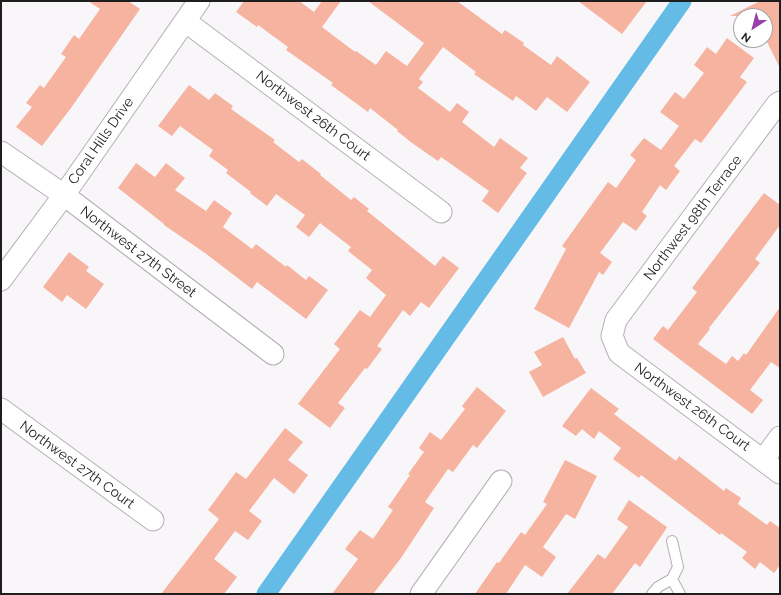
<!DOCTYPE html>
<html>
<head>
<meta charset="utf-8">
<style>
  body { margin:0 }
  #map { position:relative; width:781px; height:595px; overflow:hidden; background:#f9f6f9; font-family:Raleway,sans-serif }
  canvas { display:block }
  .frame { position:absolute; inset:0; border:2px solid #1f1e1f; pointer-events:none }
  .north { position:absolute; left:733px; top:8px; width:40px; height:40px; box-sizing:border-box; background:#fff; border:1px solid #a5a5a5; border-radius:50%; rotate:216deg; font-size:11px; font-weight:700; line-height:16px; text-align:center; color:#1f1e1f }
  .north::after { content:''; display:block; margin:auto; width:14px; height:18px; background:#9840ad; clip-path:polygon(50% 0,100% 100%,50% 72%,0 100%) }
</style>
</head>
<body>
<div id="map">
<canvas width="781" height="595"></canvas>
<div class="frame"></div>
<div class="north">N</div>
</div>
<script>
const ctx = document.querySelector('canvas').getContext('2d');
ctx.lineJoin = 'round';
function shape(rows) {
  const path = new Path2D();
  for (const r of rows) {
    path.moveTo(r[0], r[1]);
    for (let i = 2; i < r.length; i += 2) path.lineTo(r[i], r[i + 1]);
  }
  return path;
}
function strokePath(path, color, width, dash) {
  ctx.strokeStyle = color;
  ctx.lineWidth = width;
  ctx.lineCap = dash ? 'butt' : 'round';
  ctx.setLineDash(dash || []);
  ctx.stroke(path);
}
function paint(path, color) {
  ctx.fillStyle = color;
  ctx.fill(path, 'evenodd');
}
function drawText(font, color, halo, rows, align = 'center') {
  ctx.font = font + ' Raleway,sans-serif';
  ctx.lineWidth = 3;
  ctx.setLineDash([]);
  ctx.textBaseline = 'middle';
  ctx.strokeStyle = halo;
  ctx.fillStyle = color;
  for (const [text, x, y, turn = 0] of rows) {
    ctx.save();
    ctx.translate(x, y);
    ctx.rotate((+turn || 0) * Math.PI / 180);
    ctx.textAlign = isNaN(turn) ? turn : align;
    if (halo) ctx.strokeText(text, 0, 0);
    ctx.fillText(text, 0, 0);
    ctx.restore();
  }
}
const canal = shape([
  [266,594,682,1]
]);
const building = shape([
  [88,1,128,1,140,9,71,108,42,146,16,127,32,107,26,103,40,85,44,88,66,57,61,54,74,35,79,39,100,9],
  [244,1,299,1,314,12,322,1,341,1,322,27,355,52,356,51,376,65,386,51,407,66,424,43,368,1,457,1,502,34,505,30,524,43,523,45,551,65,557,56,590,82,567,112,547,97,536,111,516,96,513,101,474,74,476,72,443,47,419,79,423,82,418,88,450,112,457,103,469,112,462,122,494,147,500,138,528,158,520,168,527,173,498,213,482,201,489,191,441,157,438,161,412,143,397,131,398,130,370,108,368,112,331,85,333,83,286,50,288,47,258,25,257,27,236,12],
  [578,1,647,1,622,34],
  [760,1,780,1,780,68,765,38,765,16,730,16],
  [727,38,754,58,740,77,747,82,701,143,695,139,674,166,680,171,666,190,660,185,642,212,647,216,636,231,623,222,600,253,612,262,603,275,599,272,569,328,534,309,566,249,562,246,608,182,616,188,636,160,630,155,644,138,661,150,679,126,660,112,675,92,684,99,704,73,694,65,707,47,716,54],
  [189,85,209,100,215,93,233,106,231,109,275,140,273,142,299,162,302,159,321,174,320,175,351,200,354,197,369,209,367,211,435,266,443,256,459,268,429,308,421,302,410,316,403,310,377,346,382,349,367,369,365,368,338,403,345,408,330,428,298,404,340,349,334,344,360,310,370,317,386,295,366,278,372,270,348,251,351,247,320,223,309,237,296,227,305,215,276,194,267,206,250,193,251,192,226,173,228,170,209,156,213,150,180,126,172,136,158,126],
  [136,163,155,177,166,163,185,178,175,190,206,211,214,200,232,213,223,227,252,249,256,244,286,267,287,265,306,280,309,276,328,290,306,319,257,282,252,289,205,253,164,225,164,224,118,188],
  [764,193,780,205,780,225,755,259,760,263,709,328,710,329,698,344,726,364,732,356,738,361,744,353,746,355,780,307,780,368,771,362,750,390,763,400,752,414,653,339,663,326,668,330,697,292,692,288],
  [69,252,89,267,86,271,104,284,86,309,67,295,62,302,43,287],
  [563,337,575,359,577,358,586,373,543,397,529,372,542,365,534,352],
  [477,387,506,411,477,448,473,445,453,472,448,469,425,502,434,508,401,558,373,594,332,594,358,559,345,549,360,530,373,539,393,510,388,507,410,475,408,474,424,452,419,448,430,432,441,440,465,409,462,406],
  [591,388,619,409,614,414,676,461,679,456,724,491,726,488,741,498,738,504,767,525,770,521,780,528,780,565,774,573,760,562,755,569,742,558,747,552,721,533,720,535,641,475,639,478,613,459,621,448,599,431,594,439,582,429,576,436,562,426],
  [285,428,303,442,288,460,308,475,294,494,274,478,249,511,262,521,248,540,235,531,214,559,237,577,224,594,161,594,219,519,208,510,236,472,246,479],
  [565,460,597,476,575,519,566,514,543,547,556,557,542,577,525,565,506,594,475,594,497,562,499,563,521,532,525,535,547,504,543,502],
  [629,500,667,527,664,532,640,567,635,563,612,594,567,594,598,554,605,559,628,527,617,519]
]);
const service = shape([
  [672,579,680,594],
  [652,594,658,587,672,579,678,567,672,541]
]);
const minor = shape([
  [185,21,441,212],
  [780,102,777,104,616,320,612,336,619,353,780,473],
  [1,152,64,195,273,354],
  [1,280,64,195,199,1],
  [1,409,153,520],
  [763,460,780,437],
  [421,594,501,481]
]);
const streetNames = [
  ["Northwest 26th Court",313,116,37],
  ["Coral Hills Drive",101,141,-55],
  ["Northwest 98th Terrace",693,218,-53],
  ["Northwest 27th Street",138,252,37],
  ["Northwest 26th Court",692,407,36],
  ["Northwest 27th Court",77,465,36]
];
strokePath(canal, '#63bbe6', 19);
paint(building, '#f6b3a0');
strokePath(service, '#b3b0b3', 12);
strokePath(minor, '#b3b0b3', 23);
strokePath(service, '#fff', 10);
strokePath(minor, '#fff', 21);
drawText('14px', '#1f1e1f', '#fff', streetNames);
</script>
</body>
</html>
